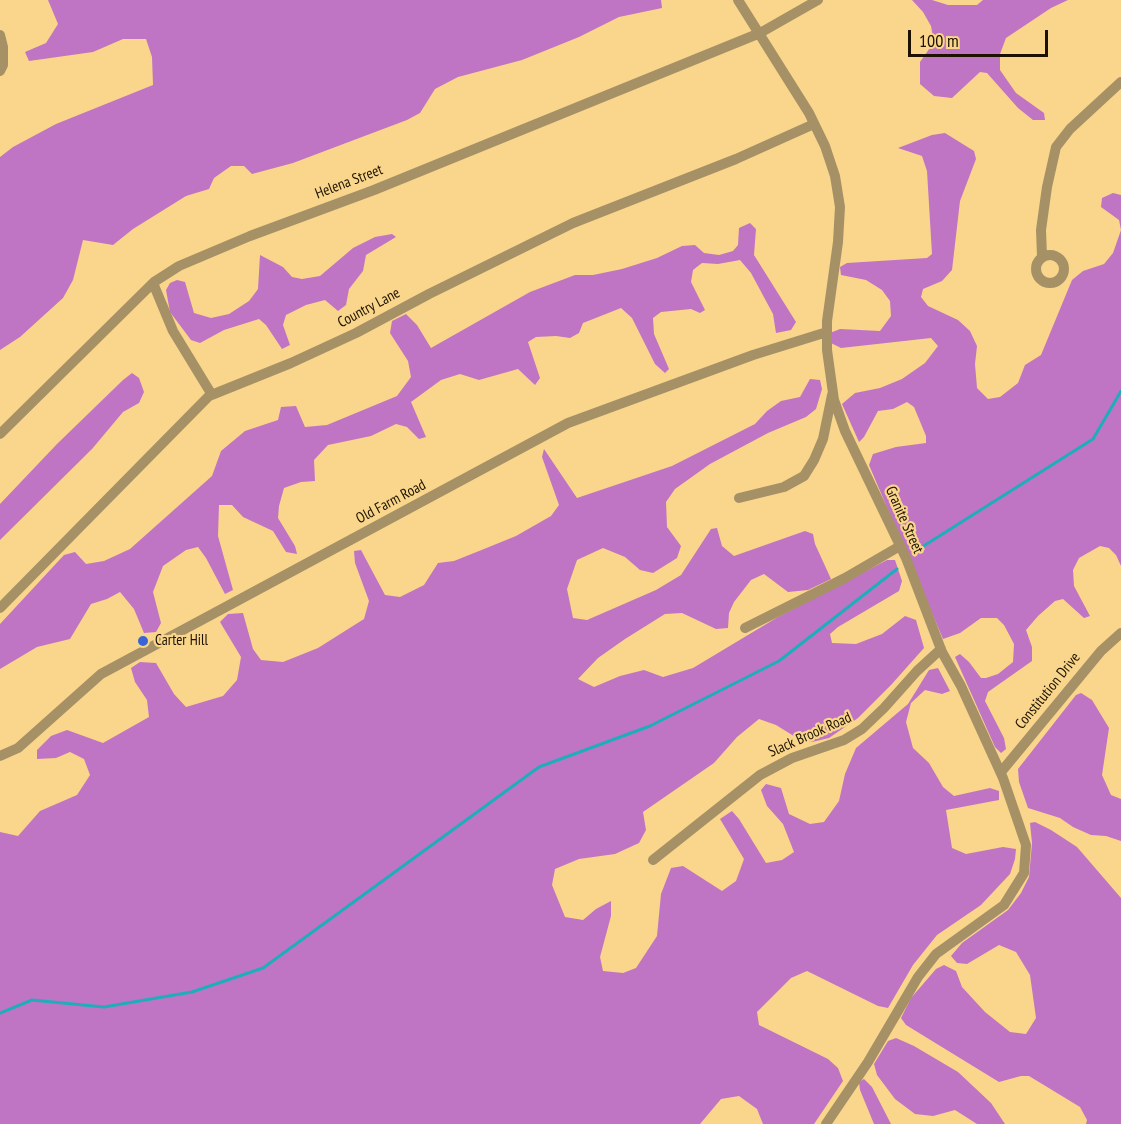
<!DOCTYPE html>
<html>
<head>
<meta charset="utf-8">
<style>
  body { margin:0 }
  #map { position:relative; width:1121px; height:1124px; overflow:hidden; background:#f9d68b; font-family:"PT Sans Narrow",sans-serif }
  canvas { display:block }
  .scale { position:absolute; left:908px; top:30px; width:140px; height:27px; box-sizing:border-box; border:3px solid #1d1200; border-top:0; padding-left:8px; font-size:18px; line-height:21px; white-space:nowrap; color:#1d1200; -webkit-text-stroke:4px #f9d68b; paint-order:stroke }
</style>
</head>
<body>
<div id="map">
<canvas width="1121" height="1124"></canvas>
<div class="scale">100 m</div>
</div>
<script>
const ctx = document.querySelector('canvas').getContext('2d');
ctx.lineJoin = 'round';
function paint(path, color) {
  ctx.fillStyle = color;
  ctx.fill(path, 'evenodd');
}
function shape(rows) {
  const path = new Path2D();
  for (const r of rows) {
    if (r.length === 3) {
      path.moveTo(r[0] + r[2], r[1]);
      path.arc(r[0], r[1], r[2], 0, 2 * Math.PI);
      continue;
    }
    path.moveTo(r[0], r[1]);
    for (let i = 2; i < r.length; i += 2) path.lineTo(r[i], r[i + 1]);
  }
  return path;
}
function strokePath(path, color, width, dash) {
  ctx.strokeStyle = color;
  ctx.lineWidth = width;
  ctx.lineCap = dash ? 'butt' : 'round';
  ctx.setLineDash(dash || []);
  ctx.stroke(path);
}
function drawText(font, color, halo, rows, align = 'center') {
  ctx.font = font + ' "PT Sans Narrow",sans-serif';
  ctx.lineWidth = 4.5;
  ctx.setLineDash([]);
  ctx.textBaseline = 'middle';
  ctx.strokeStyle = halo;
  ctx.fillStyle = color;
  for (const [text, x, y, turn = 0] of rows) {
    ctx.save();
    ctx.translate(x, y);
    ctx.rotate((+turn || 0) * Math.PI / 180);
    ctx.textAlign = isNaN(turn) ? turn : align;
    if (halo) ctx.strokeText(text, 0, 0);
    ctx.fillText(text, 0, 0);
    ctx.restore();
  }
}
const forest = shape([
  [48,0,661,0,662,8,619,17,579,37,522,60,458,77,435,89,420,113,407,120,293,163,252,174,244,166,231,166,214,178,209,189,186,196,133,229,113,245,83,240,73,280,63,298,20,337,0,350,0,157,13,147,56,124,153,85,152,57,146,39,123,39,93,52,29,61,25,52,46,43,58,24],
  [912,0,932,0,948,5,977,5,983,0,1068,0,1051,8,1006,38,1000,54,1000,70,1016,93,1044,113,1045,120,1033,120,1018,108,987,73,980,72,952,98,934,96,920,84,920,62,934,42,931,26,923,12],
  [945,133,974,151,976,159,960,201,952,270,942,281,923,289,921,297,928,306,958,320,970,331,977,346,975,364,977,388,988,399,1000,397,1018,383,1025,365,1041,355,1072,280,1083,271,1104,264,1113,253,1121,230,1119,220,1101,207,1102,198,1113,193,1121,195,1121,566,1116,555,1109,548,1100,546,1079,558,1073,570,1074,586,1090,616,1084,618,1063,599,1055,601,1038,616,1026,630,1032,647,1032,661,988,692,985,701,1004,738,1006,749,1001,753,995,747,955,657,960,654,969,662,981,678,986,678,998,674,1013,662,1014,644,1004,625,997,618,981,618,960,633,943,639,869,465,873,454,896,447,926,443,926,436,914,407,907,402,893,409,878,411,864,437,859,442,842,404,855,393,880,388,902,379,925,363,938,346,931,338,841,348,831,343,830,333,840,329,880,331,891,316,890,301,882,290,866,280,841,275,840,267,847,263,927,258,932,254,927,171,922,156,898,148,932,135],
  [750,223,756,229,754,255,796,322,791,330,776,333,773,314,751,273,740,260,718,264,702,263,693,270,691,282,705,310,700,313,691,309,661,312,653,318,654,334,669,369,665,373,655,364,632,318,621,308,583,323,579,333,570,338,556,336,536,337,528,342,540,378,535,385,518,369,479,380,460,374,441,380,411,402,426,437,419,439,407,427,396,424,371,436,328,445,314,460,315,481,301,482,284,488,279,506,278,518,295,546,297,554,286,552,273,531,243,517,232,505,219,505,218,536,233,590,225,594,206,558,198,547,186,550,163,566,153,592,161,623,156,632,144,633,134,609,120,592,107,599,91,604,70,639,37,647,0,669,0,624,64,555,75,552,86,564,104,561,130,549,212,476,221,451,245,431,278,420,281,407,296,406,305,427,327,425,397,396,411,377,408,361,390,333,392,321,406,314,417,325,431,348,530,292,575,275,593,275,622,269,657,258,682,246,695,245,704,253,719,255,733,251,738,245,739,228],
  [392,234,396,237,366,255,363,271,349,289,346,305,338,311,325,300,306,305,286,315,283,325,290,345,282,349,266,325,259,319,224,330,200,343,191,340,170,312,166,290,170,283,177,280,185,282,194,313,211,318,229,314,249,301,258,289,260,255,283,267,292,277,302,279,320,276,353,248,375,237],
  [132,373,139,378,144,392,139,403,123,412,92,449,0,540,0,504,57,444,123,380],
  [810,379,820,380,822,389,816,409,806,417,768,433,710,464,675,489,666,502,667,527,681,546,677,558,653,573,640,570,625,557,603,548,577,560,567,589,573,618,587,620,656,590,681,575,711,529,717,528,722,546,734,556,805,531,813,534,815,544,831,579,808,590,788,592,764,574,751,580,734,602,729,613,728,628,716,629,682,613,665,614,625,639,598,658,578,679,594,687,620,676,644,670,663,677,693,668,778,617,887,560,895,560,902,581,899,591,838,627,830,634,832,643,856,644,882,634,905,616,916,620,924,648,891,685,858,718,829,738,812,742,797,738,776,725,759,719,737,737,714,763,643,812,646,830,639,843,615,854,579,859,555,869,552,885,565,917,583,920,596,909,611,901,611,916,600,957,603,971,623,973,636,968,657,936,661,894,671,868,683,866,722,891,736,881,744,859,720,819,732,811,739,819,766,863,782,860,794,852,783,824,767,806,761,790,766,784,781,788,789,814,810,824,824,822,839,801,845,774,856,748,908,704,929,670,938,668,950,691,942,694,925,690,911,703,906,722,913,748,929,763,943,787,954,796,990,788,999,791,999,800,946,810,952,848,966,854,1003,847,1016,849,1015,859,1010,874,981,905,937,935,913,965,888,1008,878,1006,807,971,791,978,757,1012,759,1025,828,1059,838,1068,843,1081,814,1124,763,1124,757,1109,739,1096,721,1099,700,1124,0,1124,0,832,18,836,40,811,77,795,90,775,84,759,70,752,56,758,37,759,37,750,51,736,67,730,103,743,149,717,147,700,135,682,131,668,140,662,156,663,174,694,186,707,223,696,237,680,241,657,220,622,228,614,243,613,253,649,261,660,283,662,318,648,364,619,369,601,355,563,354,551,361,550,385,595,400,597,424,585,438,563,454,561,484,549,516,536,551,516,559,505,542,457,544,449,577,498,672,466,755,424,767,411,781,401,800,397],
  [1081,693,1092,700,1109,728,1102,775,1111,795,1121,799,1121,841,1106,836,1091,835,1073,827,1060,818,1028,808,1019,782,1018,769,1076,695],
  [1035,822,1051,830,1077,847,1121,898,1121,1124,1086,1124,1087,1120,1080,1107,1029,1076,1021,1076,999,1082,906,1025,901,1018,911,998,936,969,944,965,956,971,962,987,985,1012,1010,1032,1026,1034,1036,1018,1030,975,1016,952,999,945,967,964,957,963,951,956,962,943,1008,910,1021,893,1029,877,1032,843,1030,823],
  [896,1038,914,1046,958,1072,991,1103,1005,1124,977,1124,955,1110,933,1116,915,1114,895,1099,877,1075,874,1064,888,1041],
  [864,1079,872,1087,891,1124,874,1124,860,1090,859,1082]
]);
const stream = shape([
  [914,552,1093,439,1121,391],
  [0,1013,32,1000,104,1007,192,992,263,968,539,767,650,726,779,661,897,569]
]);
const street = shape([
  [738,0,809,113,825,146,835,176,840,207,838,242,827,321,827,350,834,400,845,431,906,558,942,652,961,686,1003,778,1026,845,1024,873,1004,905,936,954,918,977,868,1062,826,1124],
  [0,35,3,47,3,65,0,71],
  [1050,269,14],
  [1042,256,1041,230,1047,187,1056,147,1070,129,1121,82],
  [153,283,173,331,212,395],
  [0,434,154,282,179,266,250,236,374,190,760,33,818,0],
  [739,498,784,487,804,476,814,460,823,439,832,395],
  [0,608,209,396,291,363,356,333,429,294,573,223,736,159,814,124],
  [745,628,845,578,900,546],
  [0,756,18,748,101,674,568,423,753,355,827,332],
  [1001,772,1101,651,1121,633],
  [653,860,760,775,792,758,844,740,862,729,884,708,917,671,941,649]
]);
const markers = [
  [143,641,6,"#3a65d6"]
];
const streetNames = [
  ["Helena Street",349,182,-21],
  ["Country Lane",369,308,-28],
  ["Old Farm Road",391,502,-28],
  ["Granite Street",904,520,66],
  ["Constitution Drive",1048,691,-51],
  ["Slack Brook Road",810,735,-24]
];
const poiNames = [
  ["Carter Hill",155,641]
];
paint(forest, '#c074c4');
strokePath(stream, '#1eaebb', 3);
strokePath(street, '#a69167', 10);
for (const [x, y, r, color] of markers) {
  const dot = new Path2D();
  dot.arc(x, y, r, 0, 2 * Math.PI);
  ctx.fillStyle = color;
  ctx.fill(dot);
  strokePath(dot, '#f9d68b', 2);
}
drawText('15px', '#1d1200', '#f9d68b', streetNames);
drawText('15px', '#1d1200', '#f9d68b', poiNames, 'left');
</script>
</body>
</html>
